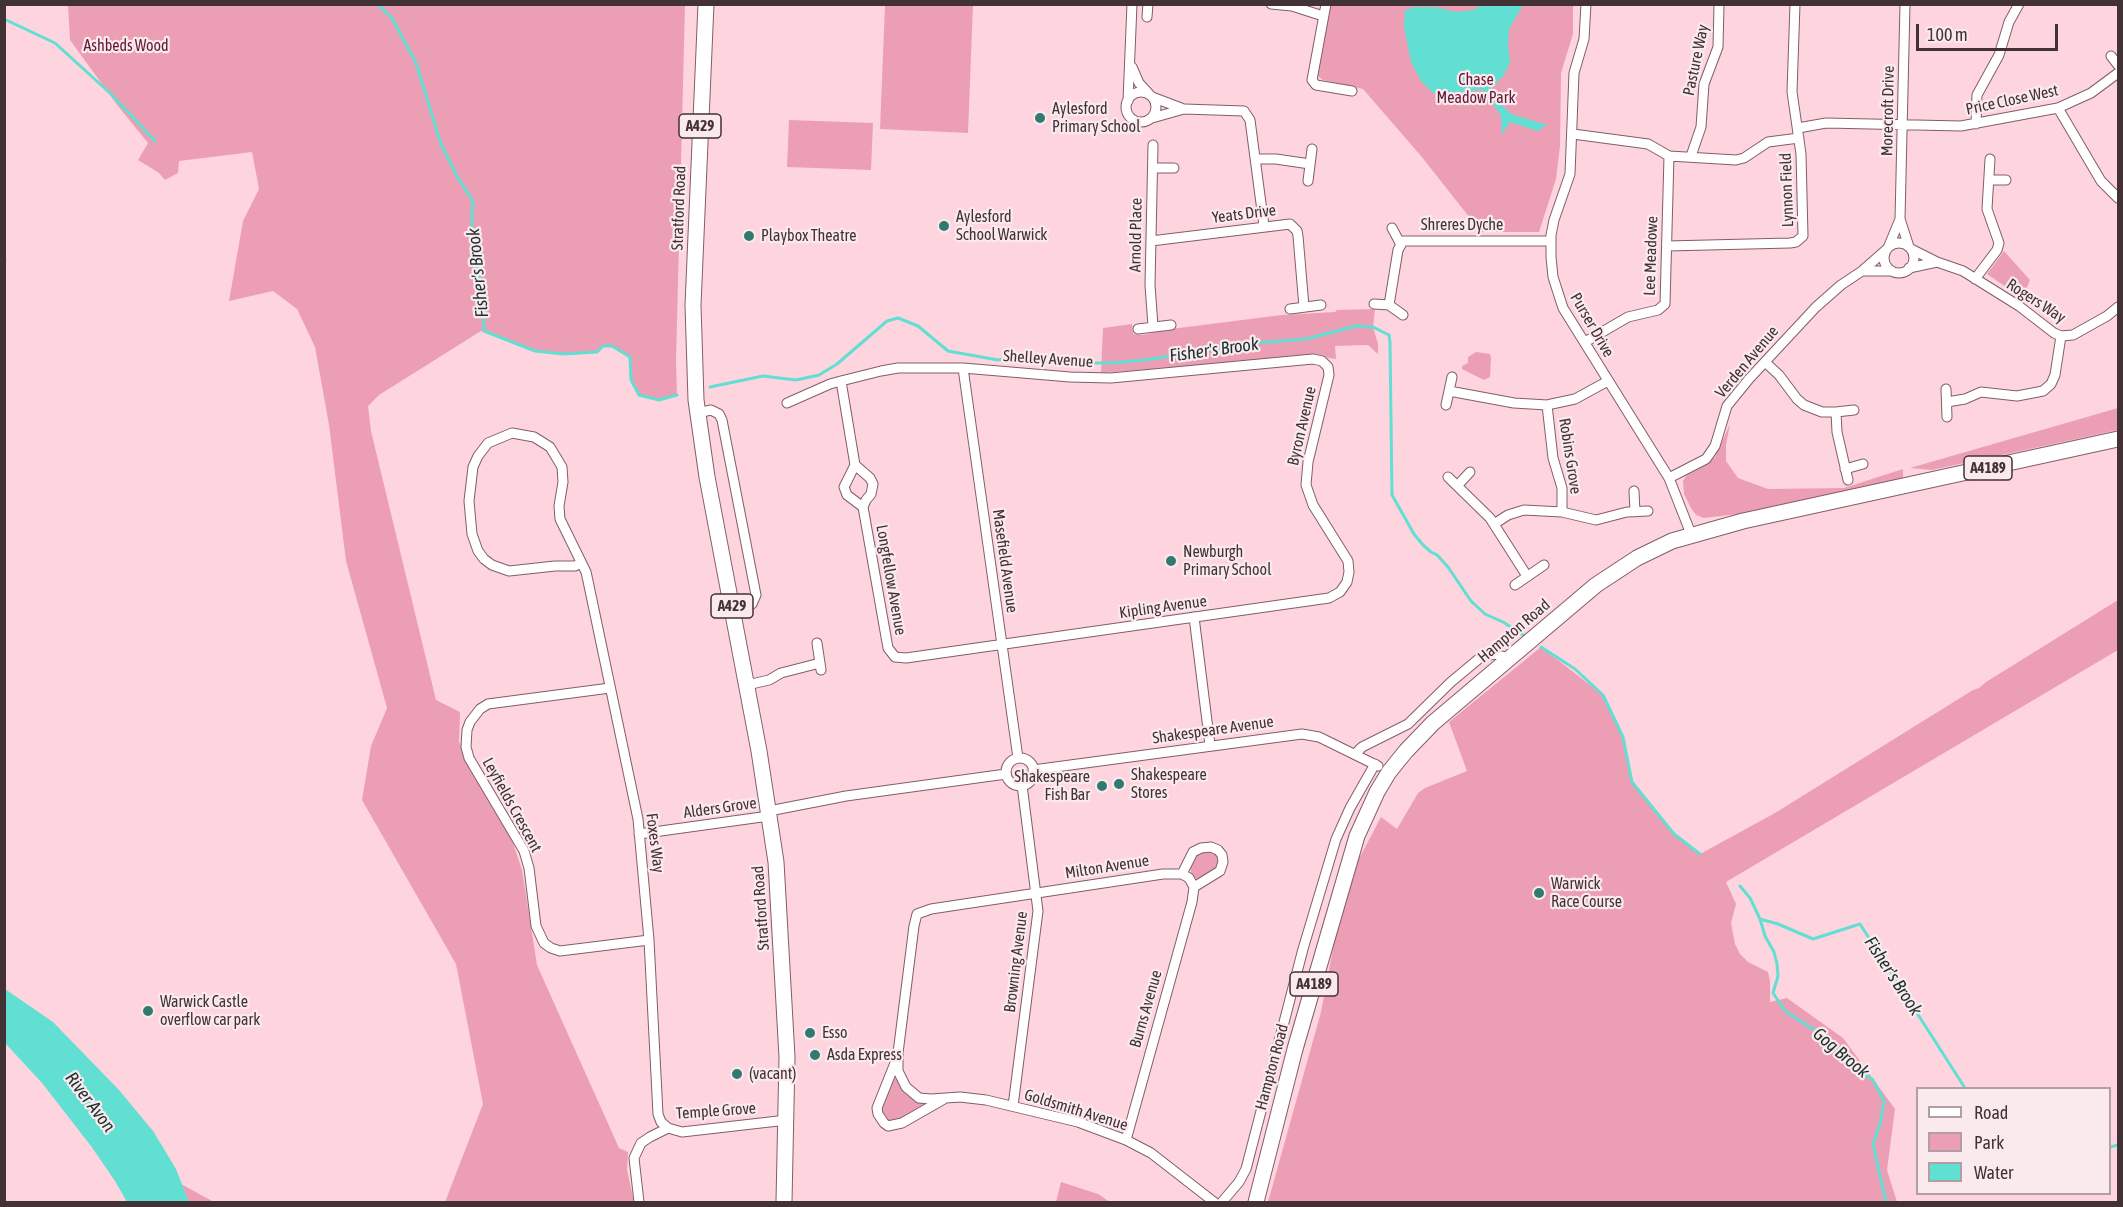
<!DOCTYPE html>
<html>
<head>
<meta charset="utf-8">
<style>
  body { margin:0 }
  #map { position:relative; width:2123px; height:1207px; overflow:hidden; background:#fed5df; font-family:"Asap Condensed",sans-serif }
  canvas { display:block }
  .frame { position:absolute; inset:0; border:6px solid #423236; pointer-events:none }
  .legend { position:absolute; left:1916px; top:1087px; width:195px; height:108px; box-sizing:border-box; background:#faeaee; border:2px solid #b0a0a4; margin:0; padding:8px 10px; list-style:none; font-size:18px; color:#423236 }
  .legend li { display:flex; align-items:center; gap:12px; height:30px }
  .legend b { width:30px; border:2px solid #b0a0a4 }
  .scale { position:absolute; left:1916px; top:24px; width:142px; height:27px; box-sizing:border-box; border:3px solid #423236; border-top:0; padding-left:8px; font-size:18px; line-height:21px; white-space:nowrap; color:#423236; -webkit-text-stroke:4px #faeaee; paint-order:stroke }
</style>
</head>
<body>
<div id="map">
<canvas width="2123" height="1207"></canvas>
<div class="frame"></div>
<ul class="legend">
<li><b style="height:8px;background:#fff"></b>Road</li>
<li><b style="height:16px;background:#ec9fb4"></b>Park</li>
<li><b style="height:16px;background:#60dfd2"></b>Water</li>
</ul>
<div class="scale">100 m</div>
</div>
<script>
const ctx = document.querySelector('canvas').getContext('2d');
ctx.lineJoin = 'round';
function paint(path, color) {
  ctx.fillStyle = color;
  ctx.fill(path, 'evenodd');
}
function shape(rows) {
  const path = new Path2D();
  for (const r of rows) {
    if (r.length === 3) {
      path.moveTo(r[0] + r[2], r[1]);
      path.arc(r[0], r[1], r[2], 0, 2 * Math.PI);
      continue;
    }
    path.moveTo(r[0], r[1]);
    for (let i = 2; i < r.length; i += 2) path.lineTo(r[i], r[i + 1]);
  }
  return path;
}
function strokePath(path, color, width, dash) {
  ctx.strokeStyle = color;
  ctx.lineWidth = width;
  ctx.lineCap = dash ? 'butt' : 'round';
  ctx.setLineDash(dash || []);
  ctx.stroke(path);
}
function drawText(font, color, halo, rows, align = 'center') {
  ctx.font = font + ' "Asap Condensed",sans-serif';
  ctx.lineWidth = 4.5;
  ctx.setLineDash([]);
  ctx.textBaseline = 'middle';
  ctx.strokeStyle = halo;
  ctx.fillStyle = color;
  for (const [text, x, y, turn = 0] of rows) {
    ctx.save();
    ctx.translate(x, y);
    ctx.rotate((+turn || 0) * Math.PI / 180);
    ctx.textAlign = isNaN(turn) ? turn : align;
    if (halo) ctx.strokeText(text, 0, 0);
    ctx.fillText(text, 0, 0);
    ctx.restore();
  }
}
const green = shape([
  [68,5,685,5,676,361,677,395,659,400,639,395,631,380,630,357,612,346,603,346,597,352,566,355,535,351,481,331,379,395,368,406,371,431,436,700,460,712,459,742,513,843,522,870,537,965,619,1148,628,1152,627,1170,634,1202,445,1202,483,1104,456,964,362,800,371,746,387,708,346,561,329,425,315,347,297,309,273,291,229,301,243,221,259,189,252,152,179,161,178,173,165,180,159,173,138,160,148,143,118,106,70,40],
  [885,5,973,5,968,133,880,129],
  [1331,5,1573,5,1573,34,1561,73,1560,146,1556,179,1539,232,1481,232,1421,156,1363,89,1323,80,1316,75],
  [789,120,873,123,871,170,787,167],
  [2004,251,2030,280,2027,287,2028,302,1987,274],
  [1375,309,1373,327,1378,344,1378,354,1368,345,1335,346,1336,359,1318,356,1101,373,1103,328,1132,324,1133,334,1143,335,1171,329,1282,315,1335,312,1337,310],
  [1476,352,1490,354,1491,359,1490,377,1484,380,1462,369,1462,366,1468,363,1468,357],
  [2118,408,2118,430,1932,470,1910,468],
  [1730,424,1726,445,1726,461,1738,478,1768,489,1844,488,1903,469,1903,481,1738,514,1704,518,1696,515,1691,508,1684,494,1683,481,1687,475,1706,465,1715,457],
  [2118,600,2118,650,1726,882,1736,904,1731,923,1735,944,1740,954,1748,962,1768,972,1770,981,1770,1002,1787,998,1843,1038,1895,1109,1887,1170,1897,1202,1268,1202,1321,1012,1336,933,1352,872,1381,817,1397,829,1418,793,1425,788,1467,771,1449,722,1541,647,1603,695,1623,737,1632,782,1674,834,1700,854,1775,813,1973,690,1979,688,1986,682],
  [1210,851,1215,853,1219,859,1216,871,1197,879,1191,873,1191,867,1198,854],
  [895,1078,904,1091,913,1099,931,1104,894,1122,887,1121,881,1113,882,1099,892,1079],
  [1061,1182,1098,1194,1110,1202,1056,1202],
  [181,1184,214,1202,189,1202]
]);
const water = shape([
  [1482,5,1523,5,1509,29,1508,45,1510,62,1504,75,1492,88,1501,104,1511,114,1547,125,1538,131,1510,122,1502,135,1501,116,1483,90,1434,94,1421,81,1411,62,1404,26,1405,10,1415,7,1436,7,1456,12,1473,10],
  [5,989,53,1022,119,1090,153,1131,164,1149,176,1169,189,1202,127,1202,115,1181,91,1146,42,1083,5,1043]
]);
const stream = shape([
  [377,4,392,18,416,63,441,144,458,178,473,201,471,239,483,295,484,331,535,351,563,354,597,352,603,346,612,346,630,357,631,380,639,395,659,400,677,395],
  [4,19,55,43,111,94,155,141],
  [4,258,5,260],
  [710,387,763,376,796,380,819,375,837,364,887,321,898,318,918,326,948,351,998,360,1011,358,1018,361,1073,363,1114,363,1152,359,1242,344,1306,339,1356,326,1373,327,1389,335,1390,342,1392,495,1414,534,1423,545,1431,552,1437,555,1448,567,1471,601,1485,614,1503,622,1525,636],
  [1541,647,1575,669,1603,695,1623,737,1632,782,1674,834,1700,854],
  [1740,886,1750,898,1760,919,1778,924,1813,939,1860,924,1965,1088],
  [1760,919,1765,936,1774,952,1777,964,1778,976,1773,993,1785,1011,1819,1033,1846,1060,1873,1080,1884,1101,1880,1124,1873,1144,1886,1202],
  [2110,1147,2118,1145]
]);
const street = shape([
  [1271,4,1292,6,1323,16],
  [1326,4,1312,80,1316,85,1352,91],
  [1586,4,1584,39,1574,73,1570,174,1554,220,1551,235,1551,257,1553,277,1563,308,1669,478,1691,534],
  [1905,4,1900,219,1909,247],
  [1147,17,1148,4],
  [2111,56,2118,65],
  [1132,67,1139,83,1150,95],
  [1141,107,15],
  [1152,97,1181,108],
  [1128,101,1132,4],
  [2058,108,2101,181,2118,198],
  [1152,118,1184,109,1244,111,1250,120,1264,226],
  [1976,124,1977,95,1999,55,2009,22,2019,4],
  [1798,128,1826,123,1961,126,2058,108,2091,93,2118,73],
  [1573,134,1648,144,1669,156,1736,160,1744,158,1768,142,1799,138],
  [1691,156,1701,127,1704,84,1718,47,1719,5],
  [1256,159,1276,159,1310,164],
  [1153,168,1174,168],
  [1989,180,2006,180],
  [1308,181,1312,149],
  [1392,228,1400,243],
  [1151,241,1290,224,1297,231,1298,236,1304,307],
  [1899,258,15],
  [1667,246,1790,243,1796,242,1803,236,1801,154,1792,92,1795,4],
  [1888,248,1900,219],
  [1911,249,1937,262,1963,271,2019,306,2054,333,2061,336,2073,335,2107,316,2118,307],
  [1909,268,1937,262],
  [1862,271,1892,271],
  [1975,279,1997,250,1999,243,1987,209,1990,159],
  [1374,304,1389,305,1403,315],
  [1389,305,1398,250,1403,241,1550,241],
  [1290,309,1321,305],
  [1153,326,1150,285,1153,145],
  [1138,329,1171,325],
  [1585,342,1628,317,1658,310,1665,304,1669,156],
  [1765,362,1779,375,1797,399,1804,405,1822,412,1836,412,1837,432,1848,480],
  [963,368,1018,758],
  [1946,389,1947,417],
  [1449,391,1514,403,1547,405,1575,399,1608,381],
  [1947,402,1965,399,1981,392,2017,396,2043,391,2051,384,2055,375,2061,336],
  [787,403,830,384,841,381,881,371,898,368,963,368,1070,377,1111,378,1313,359,1322,361,1328,367,1329,375,1308,462,1306,485,1313,505,1348,561,1349,572,1347,582,1340,592,1329,598,906,658,895,657,888,648,863,507,866,500,871,494,873,484,870,478,855,465,841,381],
  [1446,405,1452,377],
  [1547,405,1553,458,1562,488,1562,512],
  [1836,412,1854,410],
  [697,413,711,410,719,414,722,420,756,595,752,604,733,614],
  [855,465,844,487,847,495,863,507],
  [1845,469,1863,464],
  [1448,477,1490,518,1527,576],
  [1669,478,1706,459,1715,446,1727,406,1749,379,1816,307,1841,285,1862,271,1886,250],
  [1457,486,1470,472],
  [1634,491,1635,512],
  [1494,524,1508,515,1524,510,1562,512,1596,520,1627,512,1648,511],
  [581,563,575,566,555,566,509,571,492,565,484,559,478,551,472,534,469,501,473,467,478,456,488,443,512,433,534,437,550,447,562,467,563,482,559,506,560,519,586,572,588,581,638,819,649,940,658,1114,661,1122,668,1128],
  [1515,585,1544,565],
  [1194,617,1210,745],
  [817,643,821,670],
  [747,685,769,680,781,673,820,663],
  [610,688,488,704,480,709,470,722,467,730,466,747,469,758,524,851,529,868,536,926,544,943,551,948,560,951,649,940],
  [1355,754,1362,747,1408,724,1451,682,1481,657,1494,654,1510,658],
  [1020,772,14],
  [1033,770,1302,734,1319,737,1378,766],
  [769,811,846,796,1006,774],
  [639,834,769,816],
  [1211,847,1218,850,1222,855,1223,862,1220,871,1194,887,1189,878,1182,874,1193,852,1201,848,1211,847],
  [1182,874,1163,874,931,909,917,914,914,926,898,1053,898,1071,906,1087,919,1098,931,1099,960,1097,986,1100,1078,1122,1126,1140,1151,1153,1214,1202],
  [895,1063,877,1108,878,1114,884,1123,888,1126,902,1123,944,1099],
  [1013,1106,1038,911,1022,785],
  [1126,1140,1192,902,1194,887],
  [639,1202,634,1158,641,1143,650,1137,668,1128,682,1132,787,1120],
  [1222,1202,1239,1182,1246,1169,1303,949,1336,839,1350,808,1375,764]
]);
const primary = shape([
  [706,4,693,305,696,400,707,477,759,751,776,862,787,1057,784,1202],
  [1256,1202,1295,1049,1357,836,1377,792,1389,772,1406,751,1433,723,1596,585,1637,558,1672,541,1743,521,2118,439]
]);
const markers = [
  [1040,118,6,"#327972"],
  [944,226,6,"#327972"],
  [749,236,6,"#327972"],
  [1171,561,6,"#327972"],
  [1119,784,6,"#327972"],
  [1102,786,6,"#327972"],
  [1539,893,6,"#327972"],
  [148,1011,6,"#327972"],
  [810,1033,6,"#327972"],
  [815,1055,6,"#327972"],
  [737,1074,6,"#327972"]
];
const shields = [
  [700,126,42],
  [1988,468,48],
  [732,606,42],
  [1314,984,48]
];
const shieldNames = [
  ["A429",700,126],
  ["A4189",1988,468],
  ["A429",732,606],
  ["A4189",1314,984]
];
const parkNames = [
  ["Ashbeds Wood",126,46],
  ["Chase",1476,80],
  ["Meadow Park",1476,98]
];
const streetNames = [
  ["Pasture Way",1696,60,-78],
  ["Price Close West",2012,100,-12],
  ["Morecroft Drive",1888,111,-89],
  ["Lynnon Field",1787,190,-92],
  ["Stratford Road",679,208,-88],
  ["Yeats Drive",1244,214,-7],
  ["Shreres Dyche",1462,225],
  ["Arnold Place",1136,235,-89],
  ["Lee Meadowe",1651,256,-88],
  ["Rogers Way",2036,301,33],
  ["Purser Drive",1592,325,60],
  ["Shelley Avenue",1048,359,4],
  ["Verden Avenue",1747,362,-50],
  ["Byron Avenue",1302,426,-77],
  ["Robins Grove",1570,456,81],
  ["Masefield Avenue",1005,561,82],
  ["Longfellow Avenue",891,580,80],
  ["Kipling Avenue",1163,607,-8],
  ["Hampton Road",1514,631,-40],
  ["Shakespeare Avenue",1213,730,-8],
  ["Leyfields Crescent",512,805,61],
  ["Alders Grove",720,808,-8],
  ["Foxes Way",655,843,83],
  ["Milton Avenue",1107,867,-9],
  ["Stratford Road",761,908,-94],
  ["Browning Avenue",1016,962,-83],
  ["Burns Avenue",1146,1009,-74],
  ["Hampton Road",1272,1067,-75],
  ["Goldsmith Avenue",1076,1110,17],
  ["Temple Grove",716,1111,-4]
];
const poiNames = [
  ["Aylesford",1052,109],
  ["Primary School",1052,127],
  ["Aylesford",956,217],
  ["School Warwick",956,235],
  ["Playbox Theatre",761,236],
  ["Newburgh",1183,552],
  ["Primary School",1183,570],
  ["Shakespeare",1131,775],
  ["Stores",1131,793],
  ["Shakespeare",1090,777,"right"],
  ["Fish Bar",1090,795,"right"],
  ["Warwick",1551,884],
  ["Race Course",1551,902],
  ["Warwick Castle",160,1002],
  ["overflow car park",160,1020],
  ["Esso",822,1033],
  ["Asda Express",827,1055],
  ["(vacant)",749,1074]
];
const waterNames = [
  ["Fisher's Brook",478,273,-96],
  ["Fisher's Brook",1214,350,-8],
  ["Fisher's Brook",1893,976,57],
  ["Gog Brook",1841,1053,40],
  ["River Avon",90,1102,53]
];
paint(green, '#ec9fb4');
paint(water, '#60dfd2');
strokePath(stream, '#60dfd2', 3);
strokePath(street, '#815e67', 11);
strokePath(primary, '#815e67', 17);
strokePath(street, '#fff', 9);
strokePath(primary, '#fff', 15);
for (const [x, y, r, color] of markers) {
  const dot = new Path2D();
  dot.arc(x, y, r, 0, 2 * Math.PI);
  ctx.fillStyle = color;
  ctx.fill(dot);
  strokePath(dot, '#faeaee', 2);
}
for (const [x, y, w] of shields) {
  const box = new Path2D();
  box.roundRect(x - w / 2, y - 12, w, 24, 4.5);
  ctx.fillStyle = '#faeaee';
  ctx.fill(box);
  strokePath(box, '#423236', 1.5);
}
drawText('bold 15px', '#423236', null, shieldNames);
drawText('16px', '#651535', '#faeaee', parkNames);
drawText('16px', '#423236', '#faeaee', streetNames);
drawText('16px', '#423236', '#faeaee', poiNames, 'left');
drawText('italic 18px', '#1b312f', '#faeaee', waterNames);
</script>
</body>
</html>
